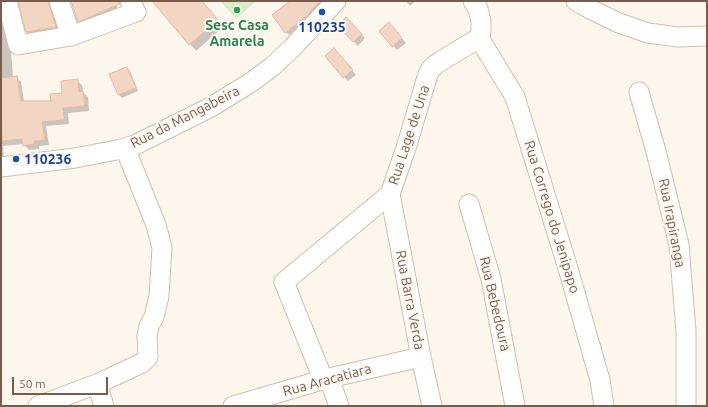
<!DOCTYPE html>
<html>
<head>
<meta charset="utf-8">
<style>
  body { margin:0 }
  #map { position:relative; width:708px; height:407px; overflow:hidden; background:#fdf6ec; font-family:Ubuntu,sans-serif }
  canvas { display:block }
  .frame { position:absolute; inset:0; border:2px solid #7a5c4d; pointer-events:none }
  .scale { position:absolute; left:12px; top:377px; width:96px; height:18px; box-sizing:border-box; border:2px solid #7a5c4d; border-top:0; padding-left:5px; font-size:12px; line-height:14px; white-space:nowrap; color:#7a5c4d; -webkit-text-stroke:3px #fffaf3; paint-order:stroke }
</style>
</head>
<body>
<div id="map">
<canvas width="708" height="407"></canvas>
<div class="frame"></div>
<div class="scale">50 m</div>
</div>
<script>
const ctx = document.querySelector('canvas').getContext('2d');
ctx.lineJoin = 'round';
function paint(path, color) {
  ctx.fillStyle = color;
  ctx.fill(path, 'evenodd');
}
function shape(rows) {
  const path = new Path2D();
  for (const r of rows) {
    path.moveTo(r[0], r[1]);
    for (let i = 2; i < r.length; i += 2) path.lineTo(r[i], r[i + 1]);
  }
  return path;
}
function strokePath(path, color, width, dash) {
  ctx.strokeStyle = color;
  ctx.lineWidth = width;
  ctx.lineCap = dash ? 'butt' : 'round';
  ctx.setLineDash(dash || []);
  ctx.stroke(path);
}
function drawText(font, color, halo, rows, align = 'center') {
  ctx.font = font + ' Ubuntu,sans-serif';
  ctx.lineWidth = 4;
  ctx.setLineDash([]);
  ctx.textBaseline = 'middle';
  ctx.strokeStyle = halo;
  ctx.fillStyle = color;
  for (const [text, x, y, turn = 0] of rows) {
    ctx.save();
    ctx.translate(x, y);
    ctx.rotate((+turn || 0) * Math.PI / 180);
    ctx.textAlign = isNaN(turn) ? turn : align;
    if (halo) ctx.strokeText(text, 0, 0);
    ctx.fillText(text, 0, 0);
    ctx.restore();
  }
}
const green = shape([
  [220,1,256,1,236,19]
]);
const shadow = shape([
  [19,1,54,1,61,32,32,37,27,32],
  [72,1,114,1,119,11,84,26,79,21],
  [154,1,202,1,223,27,196,51],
  [290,1,327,1,312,17,289,35,286,32],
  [406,1,415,1,410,6],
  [1,10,11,51,13,78,16,77,21,82,24,102,52,102,63,94,77,81,82,85,83,92,88,97,89,111,68,113,69,124,46,126,49,145,39,146,39,149,29,150,23,144,3,146,4,160,1,160],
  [346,18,365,38,358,46,338,25],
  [393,28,406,43,397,50,380,31],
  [338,54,356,75,348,81,344,77],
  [127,68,130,71,138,91,122,98,119,95,110,75]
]);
const building = shape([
  [18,1,48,1,56,27,26,32,18,1],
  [71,1,119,1,120,4,78,22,71,1],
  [152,1,202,1,218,20,189,45,152,1],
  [290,1,321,1,312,9,309,14,285,33,272,15,290,1],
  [346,17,362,34,353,42,337,25,346,17],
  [389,22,402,38,392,47,379,31,389,22],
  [334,48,353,70,343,78,325,56,334,48],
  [127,67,136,88,118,95,109,74,127,67],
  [17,76,21,101,51,101,50,94,62,93,61,81,78,79,79,92,83,91,85,106,63,108,64,120,42,122,45,140,34,141,35,144,23,146,22,139,2,141,1,78,17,76]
]);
const minor = shape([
  [7,1,18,45,71,36,136,12,130,1],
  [59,1,71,36],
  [473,1,478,9,481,21,481,32,479,38],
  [576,1,590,9,619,23,648,33,678,37,707,36],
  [479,38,515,97,567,265,600,380,604,406],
  [639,92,657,155,679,245,686,331,686,406],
  [1,167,75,158,117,150,135,145,211,107,253,81,273,66,292,48,336,1],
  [390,194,421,357,432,406],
  [469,204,491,279,515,406],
  [329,378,339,406],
  [323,379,284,282,390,194,406,148,428,74,431,69,436,64,479,38],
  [97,384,104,406],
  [38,406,97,384,142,363,148,357,147,336,149,326,154,317,159,296,162,248,156,225,125,148],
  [233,406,329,378,421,357]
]);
const markers = [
  [237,10,4,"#2e9e5b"],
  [322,12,4,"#1a4fb4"],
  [16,159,4,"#1a4fb4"]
];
const leisureNames = [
  ["Sesc Casa",237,25],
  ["Amarela",237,41]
];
const transitNames = [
  ["110235",322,27],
  ["110236",24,159,"left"]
];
const streetNames = [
  ["Rua da Mangabeira",185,117,-27],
  ["Rua Lage de Una",409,135,-72],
  ["Rua Corrego do Jenipapo",552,217,73],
  ["Rua Irapiranga",672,223,79],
  ["Rua Barra Verda",410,300,79],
  ["Rua Bebedoura",495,304,77],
  ["Rua Aracatiara",327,380,-15]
];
paint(green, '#d8ecc9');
paint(shadow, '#0003');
paint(building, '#f3d5c3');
strokePath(building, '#e6bba3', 1);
strokePath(minor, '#d1beb0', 21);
strokePath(minor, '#fff', 19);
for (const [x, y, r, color] of markers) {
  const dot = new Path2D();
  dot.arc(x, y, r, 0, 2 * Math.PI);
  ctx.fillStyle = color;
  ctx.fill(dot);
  strokePath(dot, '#fffaf3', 1.5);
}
drawText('bold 14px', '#27864d', '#fffaf3', leisureNames);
drawText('bold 14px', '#164399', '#fffaf3', transitNames);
drawText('14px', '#7a5c4d', '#fffaf3', streetNames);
</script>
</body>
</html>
